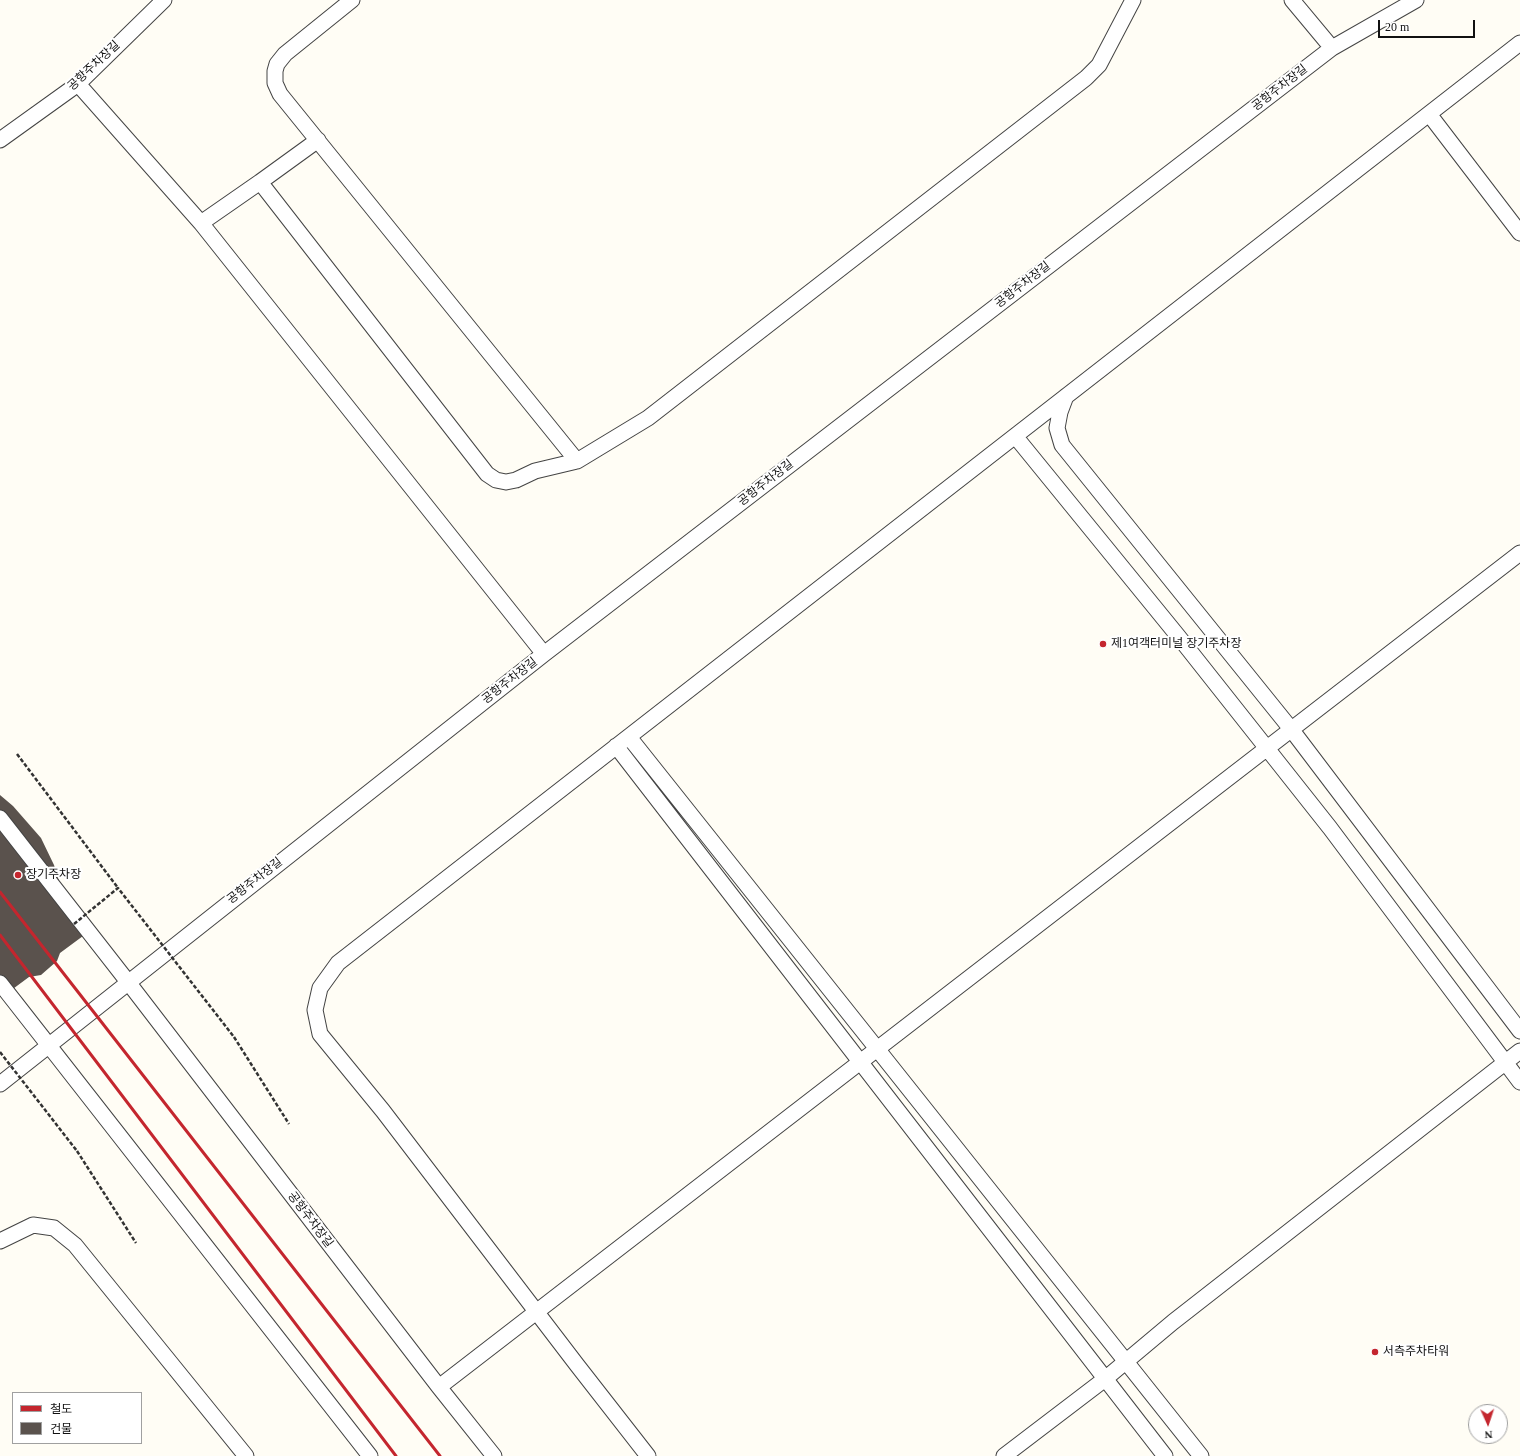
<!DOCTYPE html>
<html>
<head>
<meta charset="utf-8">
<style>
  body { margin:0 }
  #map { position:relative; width:1520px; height:1456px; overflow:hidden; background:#fffdf5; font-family:"Times New Roman","Noto Sans KR",serif }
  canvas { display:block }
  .legend { position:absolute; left:12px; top:1392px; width:130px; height:52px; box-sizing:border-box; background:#fff; border:1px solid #a0a0a0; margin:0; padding:5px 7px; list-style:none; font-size:12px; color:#111 }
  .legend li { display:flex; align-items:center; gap:8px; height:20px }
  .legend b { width:20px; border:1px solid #a0a0a0 }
  .north { position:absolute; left:1468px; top:1404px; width:40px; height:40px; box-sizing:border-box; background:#fff; border:1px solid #a0a0a0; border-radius:50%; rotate:177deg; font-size:11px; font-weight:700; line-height:16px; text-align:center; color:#111 }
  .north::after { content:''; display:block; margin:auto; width:14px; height:18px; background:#c4262e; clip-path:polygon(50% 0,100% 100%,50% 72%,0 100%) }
  .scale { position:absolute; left:1378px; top:20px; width:97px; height:18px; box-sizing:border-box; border:2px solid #111; border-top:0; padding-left:5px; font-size:12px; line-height:14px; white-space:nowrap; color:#111; -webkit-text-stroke:3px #fff; paint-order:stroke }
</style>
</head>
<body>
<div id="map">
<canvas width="1520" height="1456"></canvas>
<ul class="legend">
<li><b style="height:5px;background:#c4262e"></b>철도</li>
<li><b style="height:11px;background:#5a524d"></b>건물</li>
</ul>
<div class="north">N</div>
<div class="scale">20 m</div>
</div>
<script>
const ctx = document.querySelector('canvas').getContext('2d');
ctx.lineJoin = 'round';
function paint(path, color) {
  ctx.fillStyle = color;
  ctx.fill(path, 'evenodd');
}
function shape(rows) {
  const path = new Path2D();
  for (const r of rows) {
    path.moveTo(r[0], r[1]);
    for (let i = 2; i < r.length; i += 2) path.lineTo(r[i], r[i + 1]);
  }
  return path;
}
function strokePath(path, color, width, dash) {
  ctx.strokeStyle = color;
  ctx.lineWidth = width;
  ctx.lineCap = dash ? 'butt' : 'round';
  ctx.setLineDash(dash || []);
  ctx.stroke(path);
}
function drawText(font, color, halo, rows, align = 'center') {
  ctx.font = font + ' "Times New Roman","Noto Sans KR",serif';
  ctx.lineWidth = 4;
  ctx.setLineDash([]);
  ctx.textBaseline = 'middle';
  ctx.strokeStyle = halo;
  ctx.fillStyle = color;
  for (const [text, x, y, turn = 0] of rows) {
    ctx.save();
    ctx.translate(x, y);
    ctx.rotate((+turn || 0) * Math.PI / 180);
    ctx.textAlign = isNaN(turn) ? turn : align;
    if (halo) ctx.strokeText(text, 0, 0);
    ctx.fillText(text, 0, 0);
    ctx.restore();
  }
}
const building = shape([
  [0,795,13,806,41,838,54,865,61,887,83,936,60,953,57,961,41,975,29,977,2,997,0,994]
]);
const path = shape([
  [17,754,118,888],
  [234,1037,289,1124],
  [77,1151,136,1243]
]);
const lane = shape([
  [352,0,285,54,277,64,275,71,275,83,280,94,577,461,648,418,1086,78,1099,65,1133,0],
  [1292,0,1332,48],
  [78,84,201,223,544,654],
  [1429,114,1520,233],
  [0,140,78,84,164,0],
  [318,140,260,182,487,474,496,480,506,482,516,480,535,471,577,461],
  [201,223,260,182],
  [1066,396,1060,412,1057,428,1062,445,1291,729,1520,1031],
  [1015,436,1178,636,1330,828,1520,1082],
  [629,737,1201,1456],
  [616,746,1165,1456],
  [0,818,128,982,439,1387,494,1456],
  [0,983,370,1456],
  [0,1084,544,654,1332,48,1416,0],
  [0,1241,33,1225,54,1228,75,1245,246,1456],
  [439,1387,1520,553],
  [648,1456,577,1365,383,1111,320,1034,315,1010,320,988,338,963,1520,43],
  [1004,1456,1105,1379,1173,1322,1520,1051]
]);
const rail = shape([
  [0,892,440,1456],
  [0,935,396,1456]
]);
const pathBridge = shape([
  [74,924,118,888,234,1037],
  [0,1052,77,1151]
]);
const markers = [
  [1103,644,4,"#c4262e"],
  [18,875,4,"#c4262e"],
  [1375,1352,4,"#c4262e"]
];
const streetNames = [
  ["공항주차장길",94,66,-43],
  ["공항주차장길",1280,88,-38],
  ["공항주차장길",1023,285,-38],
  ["공항주차장길",766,483,-38],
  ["공항주차장길",510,681,-38],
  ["공항주차장길",255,881,-38],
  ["공항주차장길",310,1220,53]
];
const poiNames = [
  ["제1여객터미널 장기주차장",1111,644],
  ["장기주차장",26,875],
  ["서측주차타워",1383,1352]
];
paint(building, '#5a524d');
strokePath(lane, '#444', 17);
strokePath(path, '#333', 2.5, [4, 2]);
strokePath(lane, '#fff', 15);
strokePath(rail, '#c4262e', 3);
strokePath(pathBridge, '#333', 2.5, [4, 2]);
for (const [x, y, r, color] of markers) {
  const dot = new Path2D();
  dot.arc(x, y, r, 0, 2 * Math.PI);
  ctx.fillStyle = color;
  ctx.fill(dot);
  strokePath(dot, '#fff', 1.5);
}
drawText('12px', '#111', '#fff', streetNames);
drawText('12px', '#111', '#fff', poiNames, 'left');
</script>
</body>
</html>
